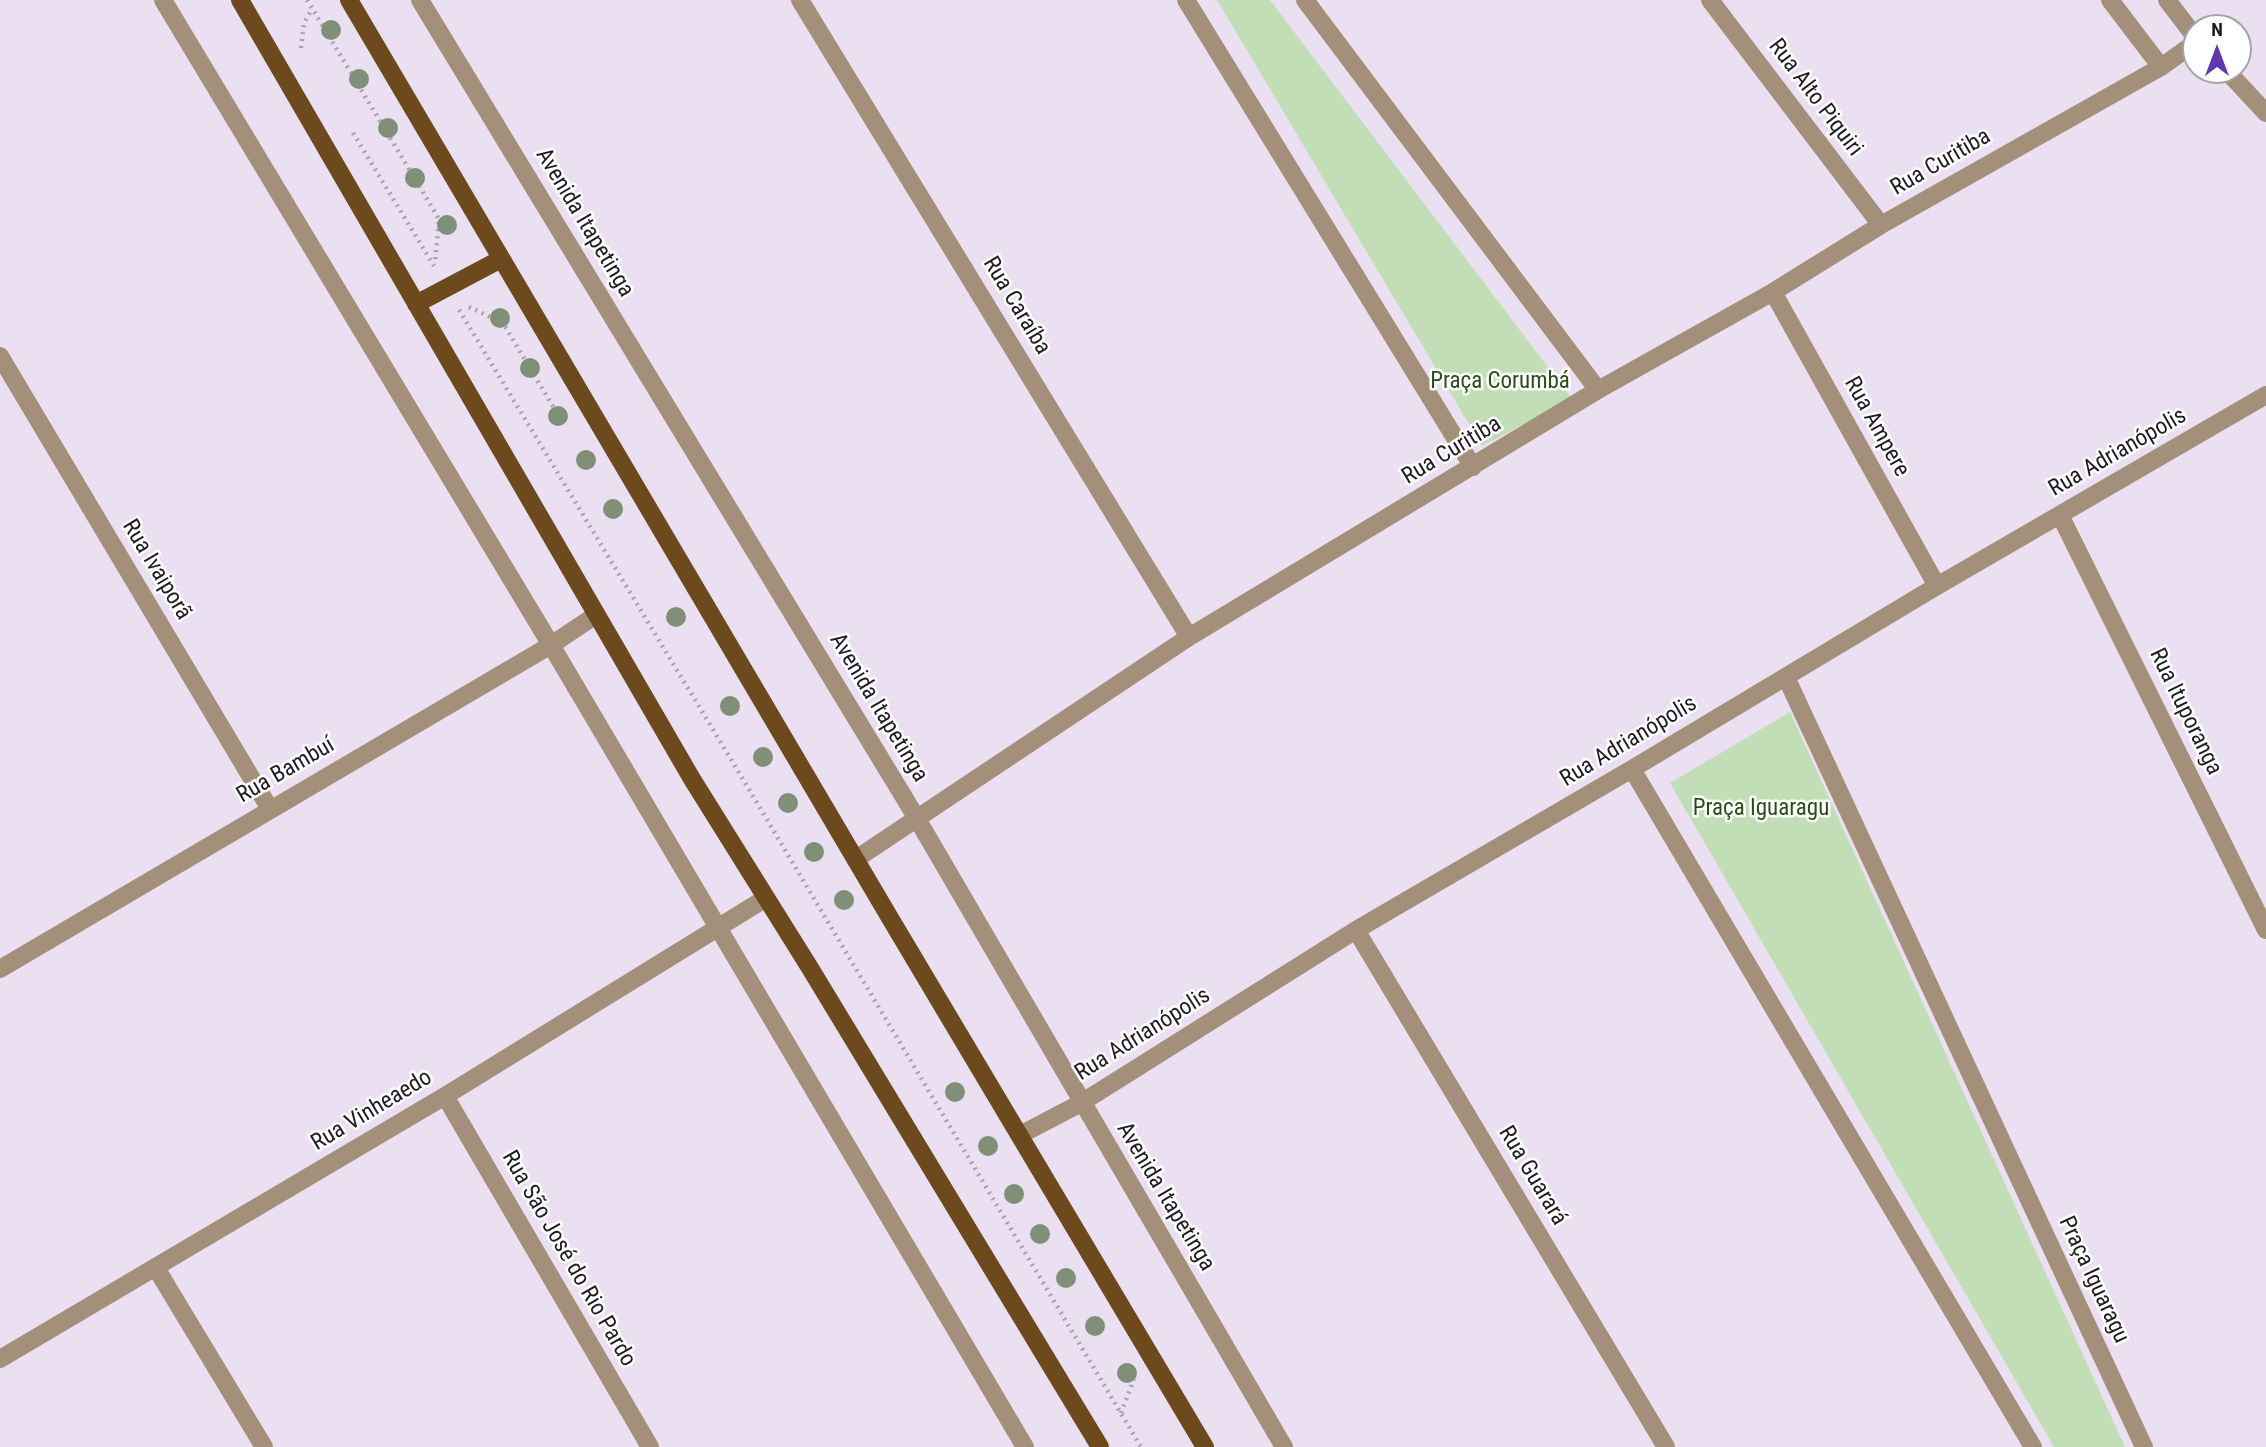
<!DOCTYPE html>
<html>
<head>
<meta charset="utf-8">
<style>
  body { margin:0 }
  #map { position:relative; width:2266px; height:1447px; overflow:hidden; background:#eae0f2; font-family:"Roboto Condensed",sans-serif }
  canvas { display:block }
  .north { position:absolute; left:2182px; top:14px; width:70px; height:70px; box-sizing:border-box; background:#fff; border:2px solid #a5a4a6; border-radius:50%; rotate:0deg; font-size:19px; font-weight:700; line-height:28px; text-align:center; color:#1e1b21 }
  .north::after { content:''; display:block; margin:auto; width:24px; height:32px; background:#6137af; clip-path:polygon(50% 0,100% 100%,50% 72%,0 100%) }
</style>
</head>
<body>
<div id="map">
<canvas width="2266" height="1447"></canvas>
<div class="north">N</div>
</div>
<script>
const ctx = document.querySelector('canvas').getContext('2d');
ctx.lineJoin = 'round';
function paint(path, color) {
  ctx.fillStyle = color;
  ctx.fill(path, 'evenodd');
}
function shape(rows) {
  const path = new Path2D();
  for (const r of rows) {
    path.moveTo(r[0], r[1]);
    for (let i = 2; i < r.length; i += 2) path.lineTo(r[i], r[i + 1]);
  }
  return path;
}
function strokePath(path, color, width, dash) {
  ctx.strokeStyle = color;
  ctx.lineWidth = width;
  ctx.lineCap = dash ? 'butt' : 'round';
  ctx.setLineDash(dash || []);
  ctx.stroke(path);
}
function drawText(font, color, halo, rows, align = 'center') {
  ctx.font = font + ' "Roboto Condensed",sans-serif';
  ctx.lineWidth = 5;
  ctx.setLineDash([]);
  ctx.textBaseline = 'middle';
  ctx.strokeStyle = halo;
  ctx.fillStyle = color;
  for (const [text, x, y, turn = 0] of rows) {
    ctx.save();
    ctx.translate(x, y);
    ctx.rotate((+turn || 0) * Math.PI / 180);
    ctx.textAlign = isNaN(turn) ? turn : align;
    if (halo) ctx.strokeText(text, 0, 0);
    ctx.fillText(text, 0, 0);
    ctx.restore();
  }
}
const green = shape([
  [1217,0,1270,0,1572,399,1482,446],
  [1790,712,2125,1447,2054,1447,1670,783]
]);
const path = shape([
  [307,0,439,219,435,264],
  [301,48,304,23,312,9],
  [353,133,434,266],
  [469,307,503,323,555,410],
  [459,310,729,756,1141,1447],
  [1121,1413,1134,1379]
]);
const minor = shape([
  [163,0,551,645,1025,1447],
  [420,0,916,817,1284,1447],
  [800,0,1189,637],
  [1186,0,1473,467],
  [1305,0,1598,390],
  [1710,0,1881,225],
  [2110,0,2161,67],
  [2167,0,2196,38],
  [2226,70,2266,113],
  [1773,292,1937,586],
  [0,356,270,809],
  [2060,515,2266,930],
  [1786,677,2144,1447],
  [1632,769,2033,1447],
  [856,859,1189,637,1598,390,1773,292,1881,225,2161,67,2196,42],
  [1356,930,1666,1447],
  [0,969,551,645,596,615],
  [445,1096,650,1447],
  [1020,1135,1081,1103,1356,930,1632,769,1937,586,2266,395],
  [156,1268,264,1447],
  [0,1359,445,1096,766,898]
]);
const primary = shape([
  [240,0,692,779,810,968,1100,1447],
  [349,0,890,918,1205,1447],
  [416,304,501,259]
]);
const trees = [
  [331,30],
  [359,79],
  [388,128],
  [415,178],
  [447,225],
  [500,318],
  [530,368],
  [558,416],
  [586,460],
  [613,509],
  [676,617],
  [730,706],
  [763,757],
  [788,803],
  [814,852],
  [844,900],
  [955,1092],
  [988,1146],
  [1014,1194],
  [1040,1234],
  [1066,1278],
  [1095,1326],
  [1127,1373]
];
const streetNames = [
  ["Rua Alto Piquiri",1815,98,53],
  ["Rua Curitiba",1941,163,-30],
  ["Avenida Itapetinga",584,223,59],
  ["Rua Caraíba",1016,306,59],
  ["Rua Ampere",1876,427,61],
  ["Rua Curitiba",1452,451,-31],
  ["Rua Adrianópolis",2118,453,-30],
  ["Rua Ivaiporã",156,570,59],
  ["Avenida Itapetinga",878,708,59],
  ["Rua Ituporanga",2185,712,64],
  ["Rua Adrianópolis",1629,742,-31],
  ["Rua Bambuí",286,771,-30],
  ["Rua Adrianópolis",1143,1035,-32],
  ["Rua Vinheaedo",372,1111,-31],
  ["Rua Guarará",1532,1176,59],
  ["Avenida Itapetinga",1165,1197,59],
  ["Rua São José do Rio Pardo",568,1259,60],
  ["Praça Iguaragu",2093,1280,65]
];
const parkNames = [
  ["Praça Corumbá",1500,382],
  ["Praça Iguaragu",1761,809]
];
paint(green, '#c2deb7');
strokePath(path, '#a8a0ae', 4.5, [2, 5]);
strokePath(minor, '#a4907a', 18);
strokePath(primary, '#6d4a1e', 18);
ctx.fillStyle = '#7f8f78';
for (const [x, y] of trees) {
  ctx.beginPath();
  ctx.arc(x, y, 10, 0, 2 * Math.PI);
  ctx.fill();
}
drawText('23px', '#1e1b21', '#fff', streetNames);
drawText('23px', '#284d15', '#fff', parkNames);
</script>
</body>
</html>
